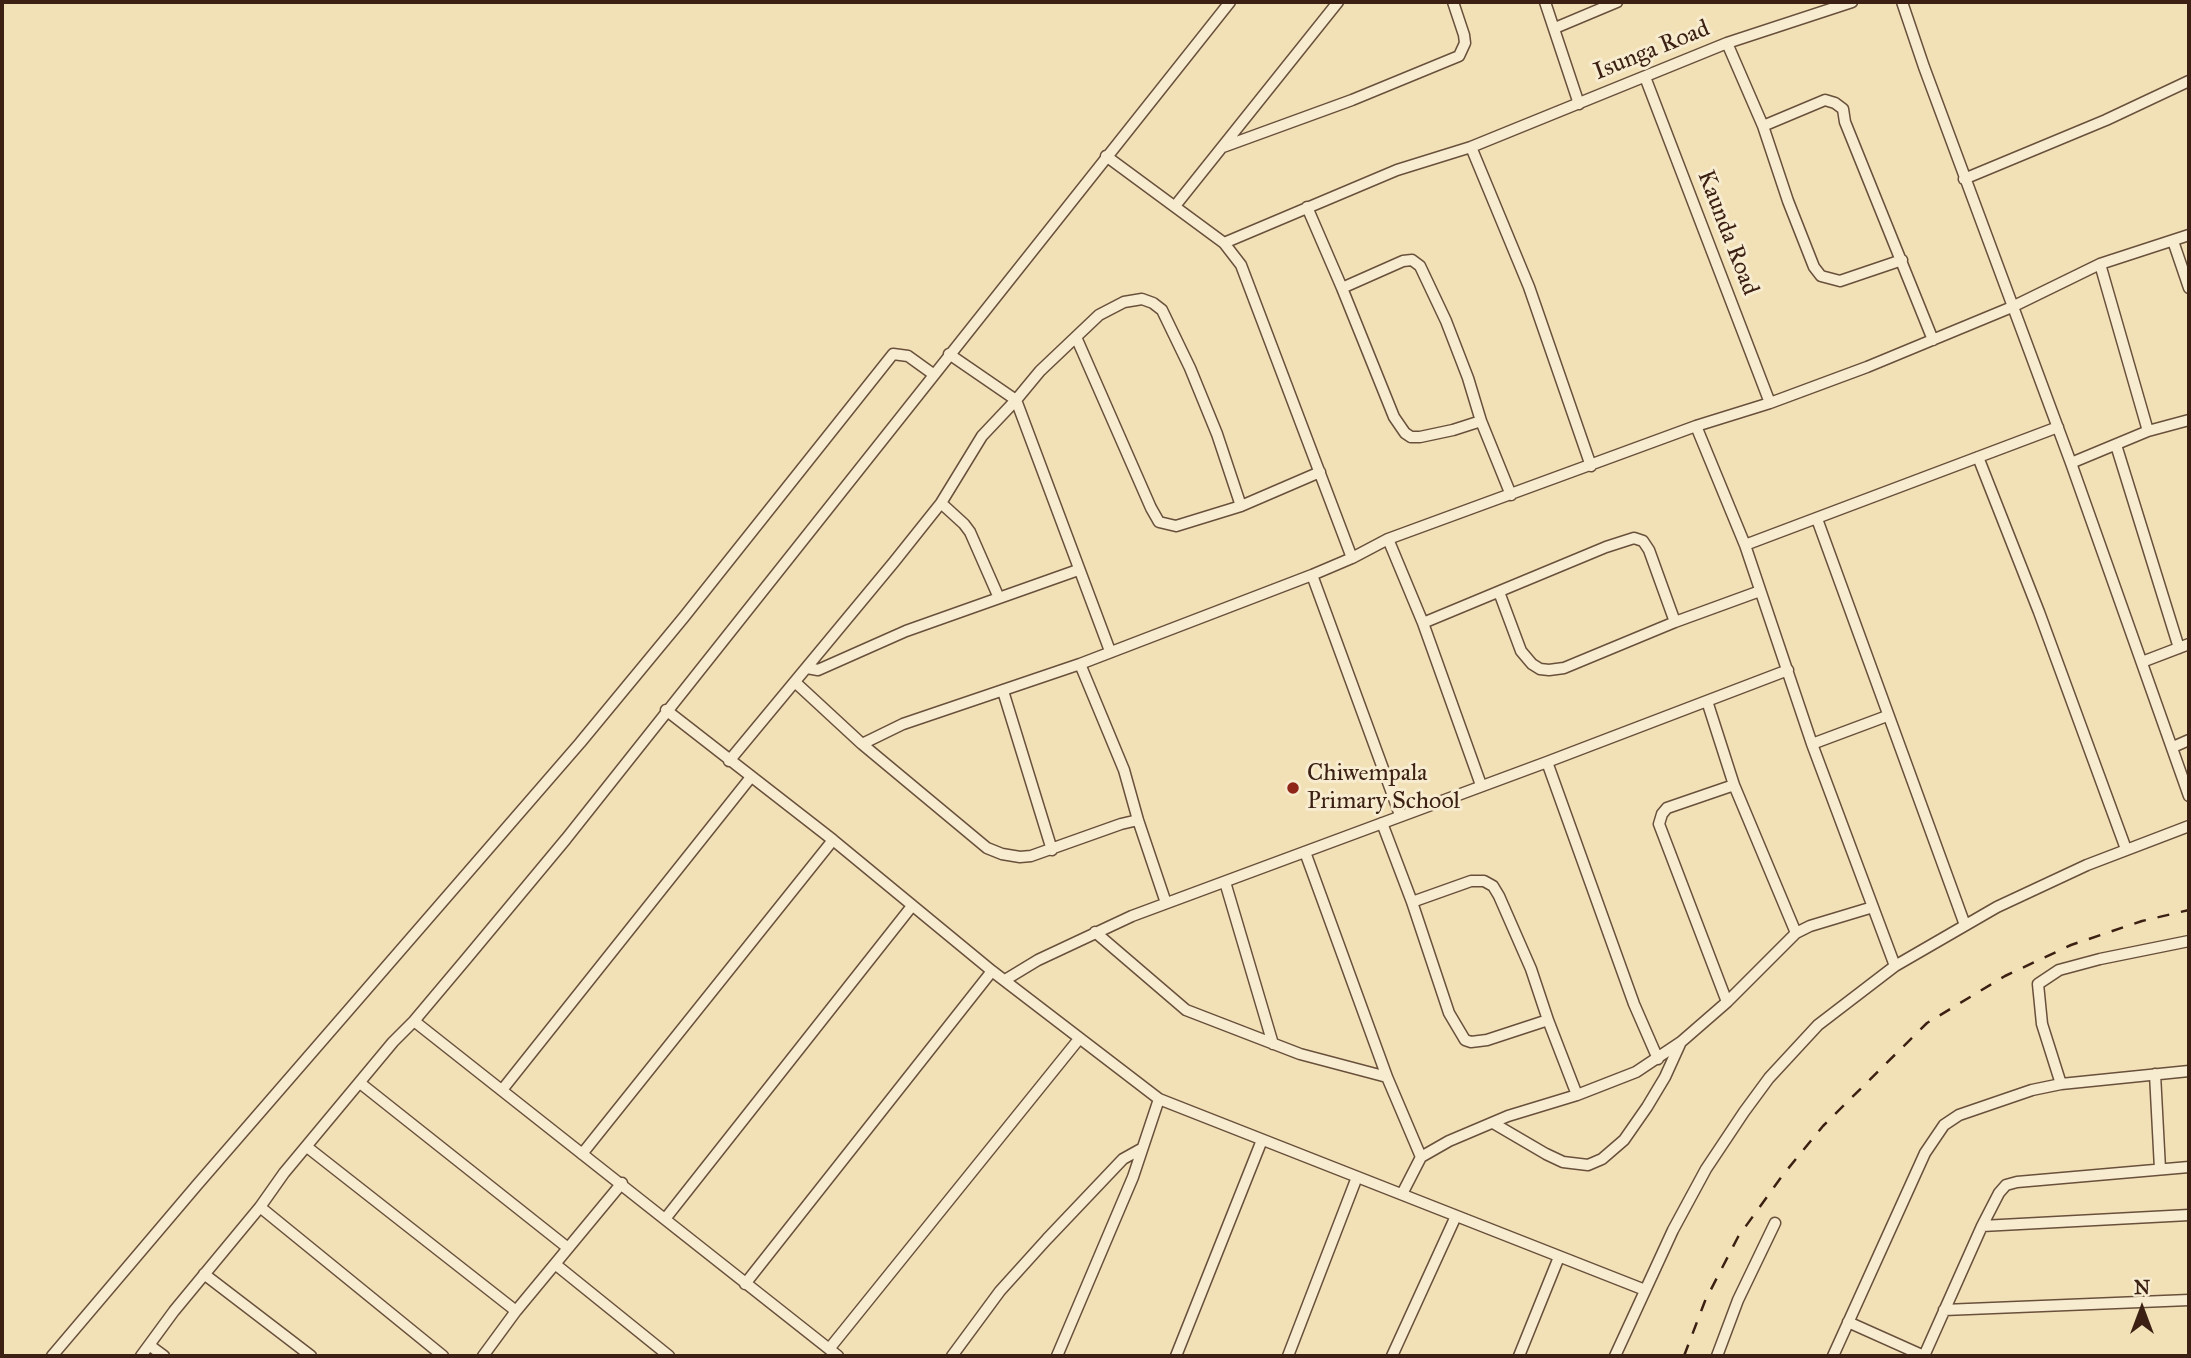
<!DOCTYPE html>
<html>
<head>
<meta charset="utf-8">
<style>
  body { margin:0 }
  #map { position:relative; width:2191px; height:1358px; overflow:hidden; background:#f2e1b6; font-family:"IM FELL Great Primer",serif }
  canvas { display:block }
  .frame { position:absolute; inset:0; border:4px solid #3b2013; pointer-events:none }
  .north { position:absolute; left:2107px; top:1274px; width:70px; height:70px; -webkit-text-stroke:5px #f7ecd0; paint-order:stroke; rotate:0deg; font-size:19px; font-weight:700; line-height:28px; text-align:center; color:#3b2013 }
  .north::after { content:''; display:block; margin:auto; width:24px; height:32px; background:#3b2013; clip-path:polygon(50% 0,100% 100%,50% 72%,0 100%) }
</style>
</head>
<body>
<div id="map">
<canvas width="2191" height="1358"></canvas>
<div class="frame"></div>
<div class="north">N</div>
</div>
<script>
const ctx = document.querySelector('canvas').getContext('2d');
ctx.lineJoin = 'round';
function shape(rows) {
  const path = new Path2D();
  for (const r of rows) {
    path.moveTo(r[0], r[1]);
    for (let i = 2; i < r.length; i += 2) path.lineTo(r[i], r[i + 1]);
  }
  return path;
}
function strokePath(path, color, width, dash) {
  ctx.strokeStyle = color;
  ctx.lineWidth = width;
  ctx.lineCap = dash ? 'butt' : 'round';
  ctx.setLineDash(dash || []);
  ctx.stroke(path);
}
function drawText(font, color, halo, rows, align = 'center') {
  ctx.font = font + ' "IM FELL Great Primer",serif';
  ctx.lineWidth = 6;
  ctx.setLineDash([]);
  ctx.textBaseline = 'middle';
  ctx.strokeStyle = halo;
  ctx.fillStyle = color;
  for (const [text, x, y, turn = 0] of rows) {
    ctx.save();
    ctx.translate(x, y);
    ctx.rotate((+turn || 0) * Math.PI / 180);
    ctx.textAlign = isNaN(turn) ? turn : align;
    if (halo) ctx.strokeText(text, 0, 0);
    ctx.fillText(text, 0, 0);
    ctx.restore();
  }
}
const minor = shape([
  [1545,2,1579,104],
  [1902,2,1924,67,2071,463,2189,796],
  [1555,28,1617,2],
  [1727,43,1763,126,1788,201,1814,267,1821,276,1840,281,1902,260],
  [1645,77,1770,403],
  [1763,126,1825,100,1835,103,1843,109,1845,122,1933,340],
  [1223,147,1352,100,1459,56,1465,43,1464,35,1453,2],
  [1471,147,1529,287,1591,466],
  [1106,156,1224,243,1241,265,1352,558],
  [1964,179,2106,120,2189,81],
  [1175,206,1338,2],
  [1307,207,1342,288,1394,417,1405,433,1411,437,1420,437,1453,430,1481,421],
  [2173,241,2189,288],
  [1224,243,1397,170,1471,147,1727,43,1852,2],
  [2100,264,2148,431],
  [1342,288,1403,261,1412,260,1420,266,1446,321,1468,378,1481,421,1511,495],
  [1076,337,1151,508,1159,522,1176,526,1241,506,1320,472],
  [1696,426,1745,545,1812,744,1895,966],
  [2116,445,2179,648],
  [1978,457,2039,612,2126,849],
  [2071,463,2148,431,2189,420],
  [941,503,964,524,970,532,999,598],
  [1817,519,1965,925],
  [1388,539,1423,623,1481,785],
  [1745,545,2058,427],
  [1312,575,1400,815],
  [1499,592,1521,651,1532,664,1540,669,1549,670,1564,668,1675,622,1760,591],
  [1423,623,1606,547,1634,538,1643,541,1649,550,1675,622],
  [1110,651,1016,400,1040,371,1099,315,1124,302,1142,299,1153,303,1162,310,1190,368,1217,434,1241,506],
  [2142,662,2189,644],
  [1080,664,1124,770,1138,820,1166,903],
  [807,668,818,670,906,631,1078,570],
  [796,683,862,744,987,848,1002,854,1020,857,1031,856,1121,824,1138,820],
  [1003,691,1052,850],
  [1707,701,1734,785,1667,808,1662,814,1659,824,1727,1002],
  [666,710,833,840,992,971,1159,1099,1645,1290],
  [862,744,903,724,1080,664,1312,575,1352,558,1388,539,1696,426,1770,403,1867,367,2012,307,2100,264,2189,235],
  [1812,744,1887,716],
  [2173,747,2189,740],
  [729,761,894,562,941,503,982,436,1016,400,949,354],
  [1547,762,1634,1004,1658,1059],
  [1734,785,1796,933],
  [1382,823,1412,902,1449,1013,1465,1040,1471,1042,1487,1040,1548,1020,1577,1095],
  [1305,852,1387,1077],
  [1225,882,1273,1044],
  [1412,902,1471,881,1484,881,1493,886,1499,896,1531,969,1548,1020],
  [1095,932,1186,1010,1300,1054,1387,1077,1421,1157,1402,1194],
  [1005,980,1038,960,1132,916,1547,762,1788,670],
  [414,1021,838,1356],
  [2155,1074,2160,1169],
  [360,1083,568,1248],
  [2061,1084,2042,1024,2038,984,2059,970,2100,959,2189,941],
  [502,1090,751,777],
  [1493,1123,1546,1154,1563,1162,1588,1165,1602,1159,1624,1140,1647,1107,1665,1077,1680,1044],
  [307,1147,516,1311],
  [582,1154,833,840],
  [1421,1157,1449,1141,1508,1116,1577,1095,1636,1072,1681,1042,1727,1002,1796,933,1810,926,1873,907],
  [260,1207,443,1356],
  [665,1219,912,906],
  [1982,1226,2189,1215],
  [555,1264,669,1356],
  [204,1274,311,1356],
  [745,1284,992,971],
  [1944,1310,2189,1300],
  [1848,1322,1924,1356,1982,1226,1999,1193,2006,1185,2017,1182,2189,1167],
  [149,1345,164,1356],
  [829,1349,1079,1039],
  [52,1356,197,1185,580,743,684,617,893,354,908,356,933,374],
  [141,1356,174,1311,260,1207,284,1173,393,1042,414,1021,467,958,566,839,1230,2],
  [483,1356,516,1311,622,1183],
  [952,1356,1000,1291,1047,1239,1123,1159,1141,1149],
  [1057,1356,1133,1177,1159,1099],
  [1176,1356,1262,1140],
  [1288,1356,1357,1177],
  [1392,1356,1456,1216],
  [1519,1356,1559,1257],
  [1615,1356,1673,1230,1706,1169,1744,1112,1769,1078,1818,1025,1895,966,1997,907,2087,865,2189,826],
  [1717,1356,1738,1300,1775,1223],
  [1833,1356,1925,1153,1944,1125,1959,1115,2032,1090,2061,1084,2189,1071]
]);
const rail = shape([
  [1684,1356,1705,1301,1738,1237,1782,1176,1823,1126,1927,1023,2005,976,2071,945,2142,921,2189,910]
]);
const markers = [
  [1293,788,7,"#8f2418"]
];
const streetNames = [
  ["Isunga Road",1652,51,-22],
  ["Kaunda Road",1727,233,69]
];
const poiNames = [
  ["Chiwempala",1307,774],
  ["Primary School",1307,802]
];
strokePath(minor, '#69503c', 13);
strokePath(minor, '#f7ecd0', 10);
strokePath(rail, '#3b2013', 2.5, [12, 12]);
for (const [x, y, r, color] of markers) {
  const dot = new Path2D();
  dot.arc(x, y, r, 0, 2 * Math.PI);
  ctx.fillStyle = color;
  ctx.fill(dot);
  strokePath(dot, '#f7ecd0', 2.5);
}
drawText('24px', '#3b2013', '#f7ecd0', streetNames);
drawText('24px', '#3b2013', '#f7ecd0', poiNames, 'left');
</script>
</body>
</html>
